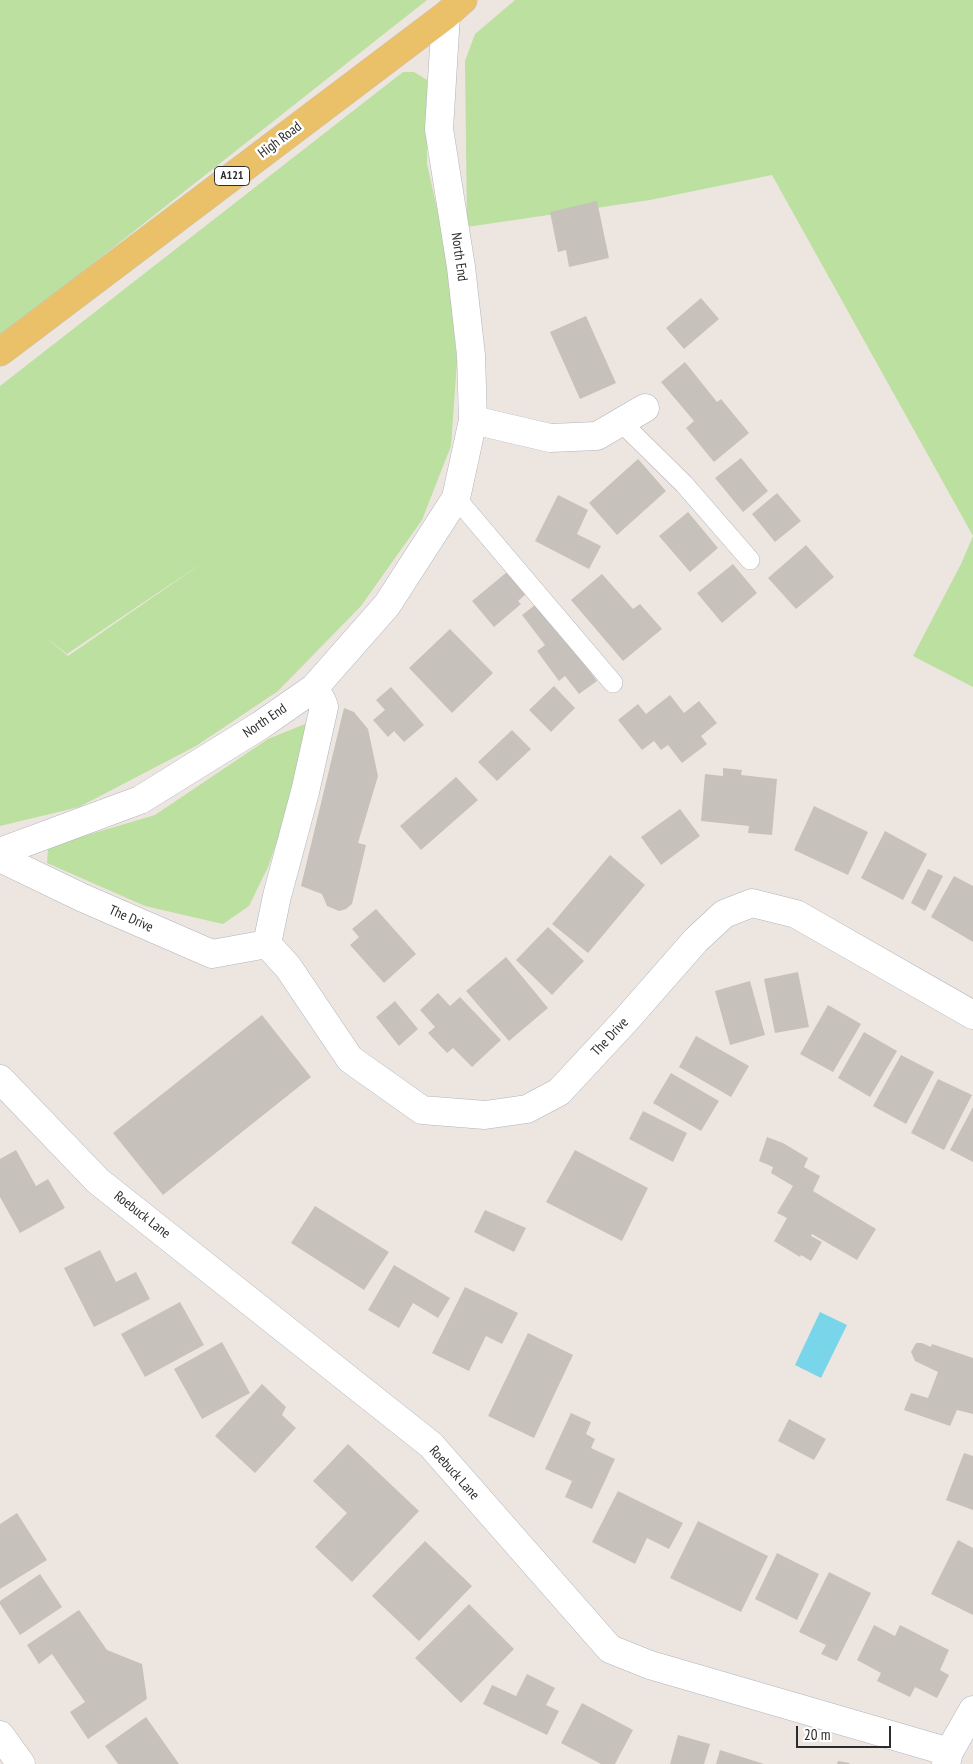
<!DOCTYPE html>
<html>
<head>
<meta charset="utf-8">
<style>
	body { margin:0 }
	#map { position:relative; width:973px; height:1764px; overflow:hidden; background:#ede6e0; font-family:"PT Sans Narrow",sans-serif }
	canvas { display:block }
	.scale { position:absolute; left:796px; top:1726px; width:95px; height:22px; box-sizing:border-box; border:2px solid #2c2c2c; border-top:0; padding-left:6px; font-size:15px; line-height:18px; white-space:nowrap; color:#2c2c2c; -webkit-text-stroke:4px #fff; paint-order:stroke }
</style>
</head>
<body>
<div id="map">
<canvas width="973" height="1764"></canvas>
<div class="scale">20 m</div>
</div>
<script>
const g = document.querySelector('canvas').getContext('2d');
g.lineJoin = 'round';
function paint(path, color) {
  g.fillStyle = color;
  g.fill(path, 'evenodd');
}
function poly(rows) {
  const path = new Path2D();
  for (const r of rows) {
    path.moveTo(r[0], r[1]);
    for (let i = 2; i < r.length; i += 2) path.lineTo(r[i], r[i + 1]);
  }
  return path;
}
function stroke(path, color, width, dash) {
  g.strokeStyle = color;
  g.lineWidth = width;
  g.lineCap = dash ? 'butt' : 'round';
  g.setLineDash(dash || []);
  g.stroke(path);
}
function write(font, color, halo, rows, align = 'center') {
  g.font = font + ' "PT Sans Narrow",sans-serif';
  g.lineWidth = 5;
  g.setLineDash([]);
  g.textBaseline = 'middle';
  g.strokeStyle = halo;
  g.fillStyle = color;
  for (const [text, x, y, turn = 0] of rows) {
    g.save();
    g.translate(x, y);
    g.rotate((+turn || 0) * Math.PI / 180);
    g.textAlign = isNaN(turn) ? turn : align;
    if (halo) g.strokeText(text, 0, 0);
    g.fillText(text, 0, 0);
    g.restore();
  }
}
paint(poly([
	[0,0,427,0,0,337],
	[515,0,973,0,973,687,913,656,961,564,973,536,772,175,650,200,467,227,465,61,475,34],
	[403,72,414,72,427,80,427,164,446,249,457,362,451,446,422,520,361,606,278,691,196,746,79,807,0,826,0,386],
	[208,559,68,656,43,635,67,654],
	[305,724,310,749,268,867,249,906,223,924,145,906,47,863,48,849,77,838,155,815,268,739]
]), '#bbe09f');
paint(poly([
	[820,1312,847,1325,821,1378,795,1365]
]), '#79d5e9');
paint(poly([
	[597,201,609,258,569,267,566,250,558,252,550,212],
	[701,298,719,319,684,349,666,328],
	[586,316,616,383,580,399,550,332],
	[685,362,717,402,721,399,749,433,714,462,686,428,694,421,661,382],
	[741,458,768,491,743,512,715,478],
	[638,459,666,491,617,535,589,503],
	[777,493,801,521,775,542,752,514],
	[558,495,588,510,577,534,601,546,589,569,535,541],
	[688,512,718,548,690,572,659,536],
	[806,545,834,577,796,609,768,578],
	[733,564,757,593,722,623,697,593],
	[507,572,526,594,518,601,521,604,494,627,472,601],
	[602,574,633,609,640,604,662,629,623,661,571,600],
	[539,602,597,681,579,694,565,676,559,681,537,651,545,645,522,615],
	[450,629,493,673,452,713,409,668],
	[554,686,575,708,551,732,529,710],
	[391,687,424,725,404,742,394,731,388,737,373,720,385,710,376,700],
	[670,695,684,713,699,701,717,723,701,736,707,744,682,763,668,745,661,750,654,741,642,750,618,720,638,704,646,714],
	[344,708,354,712,368,729,378,776,358,843,366,845,352,904,346,909,339,911,327,906,322,894,301,886],
	[512,730,531,749,497,781,478,762],
	[723,768,742,770,741,775,777,779,772,835,748,833,749,826,701,821,705,774,723,776],
	[456,777,478,800,421,850,400,826],
	[814,806,868,832,848,875,794,850],
	[680,809,700,836,661,865,641,837],
	[885,831,927,854,903,900,861,878],
	[610,855,645,885,588,953,552,924],
	[928,869,943,876,925,911,911,903],
	[954,876,973,886,973,942,931,917],
	[376,909,416,954,384,983,350,945,359,937,352,929],
	[548,927,584,961,552,995,516,960],
	[506,957,548,1008,509,1041,466,991],
	[798,972,809,1027,775,1033,764,979],
	[750,981,765,1035,730,1045,715,991],
	[438,993,450,1006,460,997,501,1040,472,1067,453,1048,447,1053,428,1033,435,1027,420,1010],
	[395,1001,418,1029,399,1046,376,1017],
	[828,1005,861,1024,833,1072,800,1054],
	[262,1015,311,1077,163,1195,113,1133],
	[864,1032,897,1051,870,1097,838,1078],
	[696,1036,749,1066,731,1097,679,1067],
	[901,1055,934,1072,906,1124,873,1106],
	[671,1073,719,1101,701,1131,653,1103],
	[938,1079,972,1095,944,1150,911,1133],
	[973,1107,973,1162,950,1150],
	[643,1111,687,1133,673,1162,629,1139],
	[767,1137,783,1143,808,1158,804,1167,820,1176,813,1191,876,1229,857,1260,812,1234,811,1236,822,1242,811,1261,801,1255,800,1257,774,1241,787,1218,777,1213,793,1186,771,1173,773,1167,759,1161],
	[16,1150,36,1186,48,1179,65,1208,20,1233,0,1197,0,1159],
	[575,1150,648,1188,622,1241,546,1202],
	[315,1206,389,1252,364,1290,291,1243],
	[485,1210,526,1228,514,1252,474,1232],
	[100,1250,116,1282,136,1272,150,1299,94,1327,64,1268],
	[394,1265,450,1298,438,1318,413,1303,399,1328,368,1310],
	[465,1287,518,1313,502,1344,486,1336,469,1371,432,1353],
	[180,1302,204,1345,145,1377,121,1334],
	[528,1333,573,1355,534,1438,488,1416],
	[222,1342,250,1393,202,1419,174,1369],
	[916,1343,922,1343,931,1347,932,1344,973,1358,973,1414,957,1410,950,1426,904,1410,911,1393,928,1398,938,1372,915,1361,911,1352],
	[262,1384,286,1407,282,1415,296,1428,255,1473,215,1436],
	[571,1413,591,1422,586,1434,595,1439,591,1448,615,1459,592,1509,565,1497,572,1481,545,1469],
	[789,1419,826,1439,814,1460,778,1441],
	[348,1444,419,1511,352,1582,315,1547,347,1513,313,1481],
	[964,1453,973,1456,973,1510,946,1500],
	[618,1491,683,1523,669,1549,647,1538,635,1564,592,1542],
	[17,1513,47,1560,0,1589,0,1524],
	[698,1521,768,1556,741,1612,670,1578],
	[958,1540,973,1548,973,1615,931,1594],
	[425,1541,472,1586,419,1641,372,1596],
	[777,1553,819,1574,797,1620,755,1599],
	[829,1572,871,1593,837,1661,821,1654,826,1645,799,1632],
	[40,1574,62,1607,20,1635,0,1604,0,1601],
	[469,1604,514,1649,461,1703,415,1658],
	[79,1610,107,1650,142,1664,147,1699,88,1739,70,1712,85,1702,52,1654,39,1664,27,1645],
	[874,1625,895,1636,900,1625,949,1650,940,1670,949,1675,937,1698,915,1687,910,1697,877,1681,881,1673,857,1660],
	[527,1674,555,1688,546,1705,559,1711,547,1735,483,1704,492,1685,516,1696],
	[582,1703,633,1730,615,1764,601,1764,561,1743],
	[146,1717,179,1764,118,1764,105,1746],
	[678,1735,710,1744,704,1764,670,1764],
	[720,1750,764,1764,716,1764],
	[838,1761,850,1763,849,1764,837,1764]
]), '#c6c1bb');
const service = poly([
	[621,422,684,484,750,560],
	[456,498,613,683]
]);
const minor = poly([
	[473,420,550,438,597,436,645,408],
	[0,852,140,800,261,725,314,688,387,605,456,498,473,420,471,355,461,267,439,129,446,15],
	[0,858,83,898,212,954,267,944],
	[267,944,288,967,350,1059,422,1110,485,1115,527,1109,559,1092,625,1021,696,940,724,914,752,903,796,914,973,1015],
	[267,944,277,896,305,792,324,707,322,701,314,688],
	[0,1079,98,1181,431,1445,610,1649,650,1665,949,1752],
	[0,1735,21,1764],
	[946,1764,949,1752,973,1710]
]);
const primary = poly([
	[0,352,446,15,463,0]
]);
stroke(service, '#b0b3bc', 20);
stroke(minor, '#b0b3bc', 29);
stroke(primary, '#c4c4c4', 29);
stroke(service, '#fff', 19);
stroke(minor, '#fff', 28);
stroke(primary, '#eac068', 28);
for (const [x, y, w] of [
	[232,176,35]
]) {
  const box = new Path2D();
  box.roundRect(x - w / 2, y - 9.5, w, 19, 4);
  g.fillStyle = '#fff';
  g.fill(box);
  stroke(box, '#2c2c2c', 1);
}
write('bold 12px', '#2c2c2c', null, [
	["A121",232,176]
]);
write('14px', '#2c2c2c', '#fff', [
	["High Road",280,140,-37],
	["North End",459,257,82],
	["North End",265,721,-34],
	["The Drive",131,919,24],
	["The Drive",610,1037,-47],
	["Roebuck Lane",142,1215,38],
	["Roebuck Lane",454,1473,48]
]);
</script>
</body>
</html>
